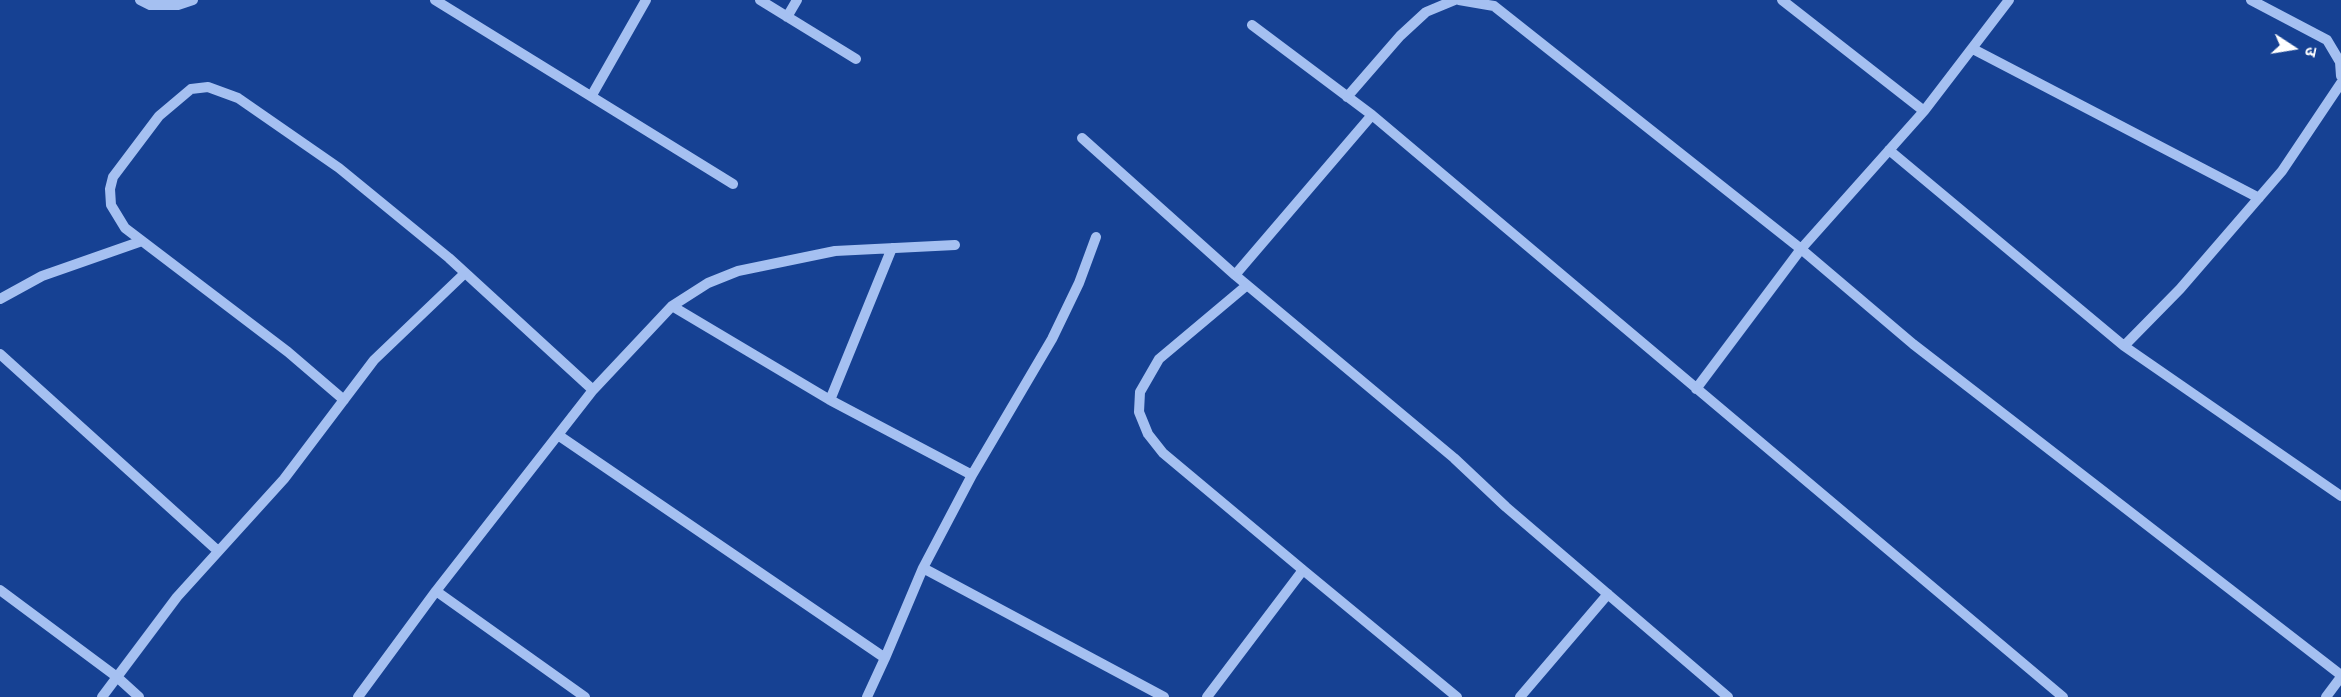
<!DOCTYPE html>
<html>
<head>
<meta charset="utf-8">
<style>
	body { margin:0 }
	#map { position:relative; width:2341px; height:697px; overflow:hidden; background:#164193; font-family:Arial,"Noto Sans Devanagari",sans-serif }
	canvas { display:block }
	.north { position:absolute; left:2263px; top:18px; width:60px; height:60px; -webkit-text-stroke:4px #164193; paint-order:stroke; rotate:102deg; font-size:16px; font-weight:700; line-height:24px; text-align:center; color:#fff }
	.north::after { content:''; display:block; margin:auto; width:21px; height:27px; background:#fff; clip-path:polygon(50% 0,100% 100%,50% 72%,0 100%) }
</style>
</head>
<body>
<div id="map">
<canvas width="2341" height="697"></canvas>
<div class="north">उ</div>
</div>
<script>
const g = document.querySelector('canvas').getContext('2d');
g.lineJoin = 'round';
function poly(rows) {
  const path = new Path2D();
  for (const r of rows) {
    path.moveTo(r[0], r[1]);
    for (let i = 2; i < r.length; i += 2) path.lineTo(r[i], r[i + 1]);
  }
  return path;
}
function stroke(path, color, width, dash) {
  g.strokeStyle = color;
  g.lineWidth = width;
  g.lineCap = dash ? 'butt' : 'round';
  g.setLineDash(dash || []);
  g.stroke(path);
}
stroke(poly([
	[140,0,150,5,178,5,193,0],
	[435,0,733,184],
	[760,0,856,59],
	[1459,0,1494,6,1801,249,1696,389],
	[1782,0,1924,111,1801,249,1913,344,2341,675],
	[2251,0,2327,40,2340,62,2341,76],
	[787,17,797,0],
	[1252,25,1372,115,2063,697],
	[1973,49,2259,198],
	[592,95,646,0],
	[1347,97,1400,36,1426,12,1455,0],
	[1924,111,2009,0],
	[1372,115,1235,275,1454,458,1506,507,1728,697],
	[1082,138,1235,275],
	[1889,150,2124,346,2341,496],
	[0,299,42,276,142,241],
	[672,306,830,400,972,475],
	[2124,346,2180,289,2282,171,2341,83],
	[0,354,218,551],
	[344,400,288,352,125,228,111,205,110,189,113,177,159,116,191,89,208,87,238,98,339,168,449,258,593,390],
	[830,400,892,248],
	[558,435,885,658,923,568,1164,697],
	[923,568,972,475,1052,339,1079,283,1096,237],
	[1303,570,1457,697],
	[0,590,117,677,139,697],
	[436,591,585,697],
	[102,697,177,597,284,479,374,360,465,273],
	[358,697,436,591,593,390,672,306,708,283,738,271,835,251,955,245],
	[867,697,885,658],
	[1207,697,1303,570,1163,453,1148,434,1139,412,1140,392,1159,359,1246,286],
	[1520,697,1608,594],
	[2326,697,2341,677]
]), '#a5c0f1', 10);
</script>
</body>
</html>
